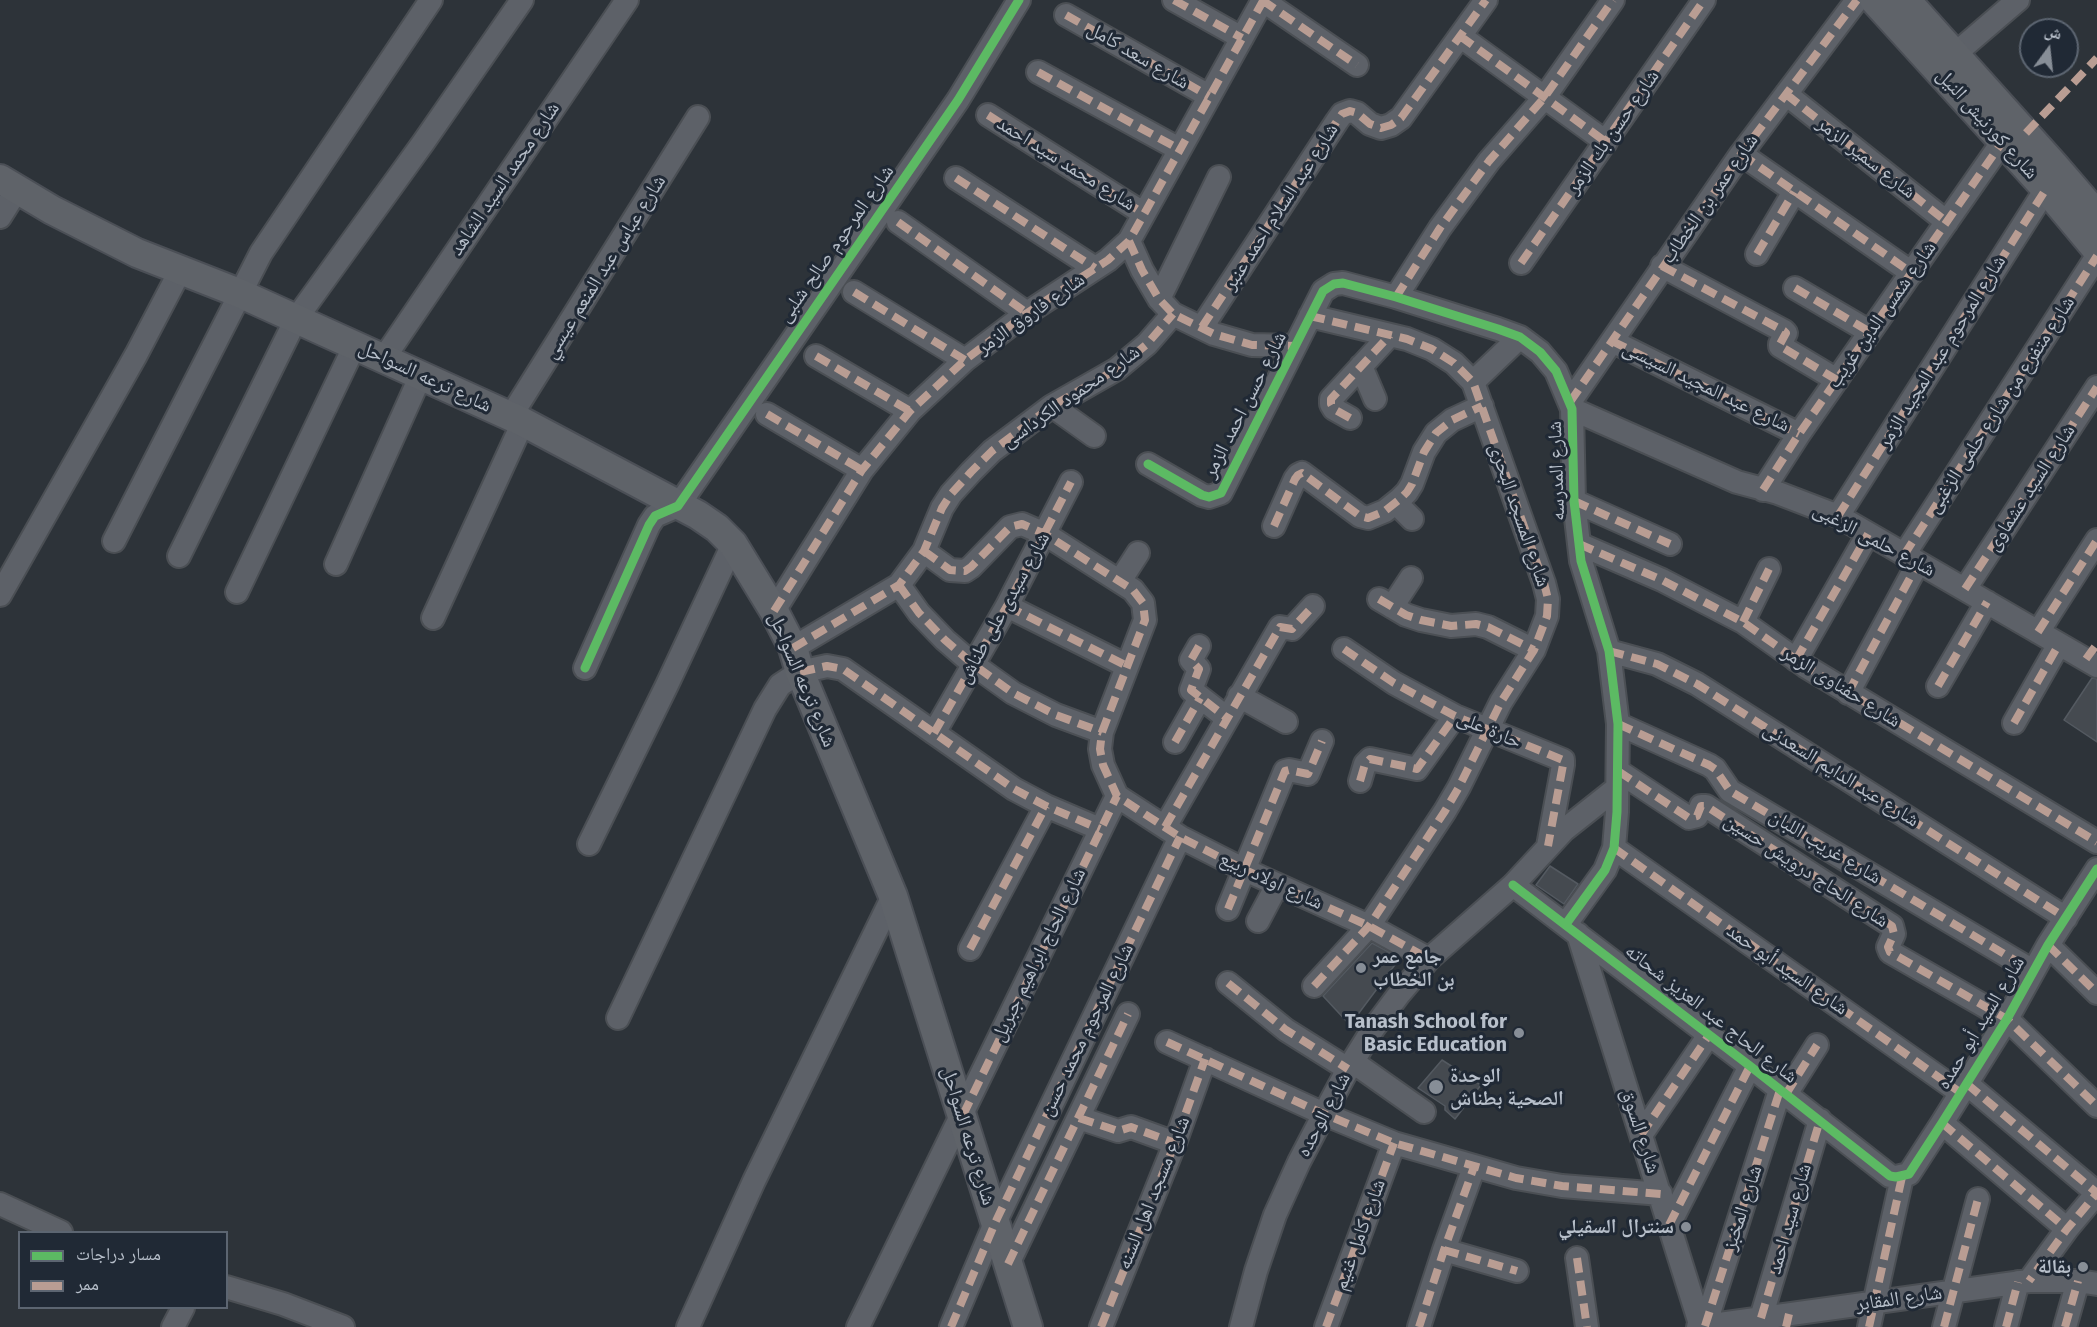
<!DOCTYPE html>
<html>
<head>
<meta charset="utf-8">
<style>
	body { margin:0 }
	#map { position:relative; width:2097px; height:1327px; overflow:hidden; background:#2d3339; font-family:"Fira Sans","Noto Naskh Arabic",sans-serif }
	canvas { display:block }
	.legend { position:absolute; left:18px; top:1231px; width:210px; height:78px; box-sizing:border-box; background:#202935; border:2px solid #5c6571; margin:0; padding:8px 10px; list-style:none; font-size:18px; color:#b7bfca }
	.legend li { display:flex; align-items:center; gap:12px; height:30px }
	.legend b { width:30px; border:2px solid #5c6571 }
	.north { position:absolute; left:2019px; top:18px; width:60px; height:60px; box-sizing:border-box; background:#202935; border:2px solid #5c6571; border-radius:50%; rotate:15deg; font-size:16px; font-weight:700; line-height:24px; text-align:center; color:#b7bfca }
	.north::after { content:''; display:block; margin:auto; width:21px; height:27px; background:#878e97; clip-path:polygon(50% 0,100% 100%,50% 72%,0 100%) }
</style>
</head>
<body>
<div id="map">
<canvas width="2097" height="1327"></canvas>
<ul class="legend">
<li><b style="height:8px;background:#5cba63"></b>مسار دراجات</li>
<li><b style="height:8px;background:#b99d93"></b>ممر</li>
</ul>
<div class="north">ش</div>
</div>
<script>
const g = document.querySelector('canvas').getContext('2d');
g.lineJoin = 'round';
function paint(path, color) {
  g.fillStyle = color;
  g.fill(path, 'evenodd');
}
function poly(rows) {
  const path = new Path2D();
  for (const r of rows) {
    path.moveTo(r[0], r[1]);
    for (let i = 2; i < r.length; i += 2) path.lineTo(r[i], r[i + 1]);
  }
  return path;
}
function stroke(path, color, width, dash) {
  g.strokeStyle = color;
  g.lineWidth = width;
  g.lineCap = dash ? 'butt' : 'round';
  g.setLineDash(dash || []);
  g.stroke(path);
}
function write(font, color, halo, rows, align = 'center') {
  g.font = font + ' "Fira Sans","Noto Naskh Arabic",sans-serif';
  g.lineWidth = 6;
  g.setLineDash([]);
  g.textBaseline = 'middle';
  g.strokeStyle = halo;
  g.fillStyle = color;
  for (const [text, x, y, turn = 0] of rows) {
    g.save();
    g.translate(x, y);
    g.rotate((+turn || 0) * Math.PI / 180);
    g.textAlign = isNaN(turn) ? turn : align;
    if (halo) g.strokeText(text, 0, 0);
    g.fillText(text, 0, 0);
    g.restore();
  }
}
const building = poly([
	[2092,678,2097,679,2097,742,2064,720,2092,678],
	[1550,866,1578,884,1564,904,1536,885,1550,866],
	[1372,943,1400,958,1350,1025,1323,996,1372,943],
	[1442,1060,1481,1085,1455,1119,1445,1110,1445,1106,1418,1088,1442,1060]
]);
paint(building, '#454a50');
stroke(building, '#545a61', 1.5);
const minor = poly([
	[1174,0,1242,38],
	[1262,0,1357,65],
	[1066,15,1209,96],
	[1460,36,1606,142],
	[1955,54,2018,0],
	[1038,72,1179,149],
	[1786,94,1947,222],
	[988,115,1143,213],
	[1741,154,1912,273],
	[956,178,1095,268],
	[0,217,17,190],
	[898,222,1027,313],
	[1129,241,1142,270,1159,299,1173,314,1214,334,1252,345,1295,346],
	[1757,254,1794,192],
	[1521,263,1704,0],
	[1662,266,1784,331,1786,333,1780,344,1780,346,1837,380],
	[1795,288,1870,332],
	[854,292,965,360],
	[1396,297,1440,228,1489,161,1544,98,1613,0],
	[1159,299,1219,177],
	[1310,316,1407,339,1432,349,1454,363,1473,382,1544,583,1548,599,1547,616,1534,650,1501,702,1459,787,1445,811,1369,926,1314,986],
	[1202,327,1337,121,1342,114,1350,111,1357,113,1370,124,1381,128,1391,125,1401,118,1486,0],
	[1612,341,1799,434],
	[816,356,910,411],
	[384,358,627,0],
	[1361,366,1375,399],
	[1473,382,1520,337],
	[1570,402,1741,154,1857,0],
	[1052,406,1094,436],
	[1572,409,1737,482,1778,493,1838,516,2097,666],
	[767,414,862,470],
	[511,416,698,117],
	[1350,418,1334,409,1331,404,1331,399,1390,335],
	[1148,464,1202,495,1209,497,1221,493,1323,291,1334,284,1343,283,1396,297,1498,329,1520,337,1540,352,1556,371,1572,409,1574,501,1581,561,1609,651,1618,724,1617,812,1614,848,1605,870,1566,924],
	[1763,490,1799,434,2003,141],
	[1574,501,1670,544],
	[1396,503,1412,519],
	[1838,516,2046,189],
	[1274,526,1295,479,1298,475,1302,473,1360,516,1368,518,1385,511,1400,499,1407,492,1412,484,1424,452,1436,433,1452,420,1482,406],
	[114,541,261,253,431,0],
	[1579,544,1662,580,1743,622,1805,666,2097,842],
	[924,551,950,570,965,571,971,567,1010,527,1022,524,1045,534,1133,590,1143,603,1145,620,1102,732,1100,749,1103,765,1117,796,1180,837,1243,869,1369,926,1429,959],
	[1904,555,2097,256],
	[179,556,296,319,423,143,522,0],
	[336,564,421,375],
	[1120,581,1138,553],
	[899,585,919,613,945,640,974,665,1013,693,1056,715,1102,732],
	[1965,589,2097,387],
	[237,592,355,345],
	[0,595,136,355,180,271],
	[1379,599,1406,615,1421,620,1451,626,1476,624,1488,627,1534,650],
	[1007,606,1127,666],
	[1392,607,1411,578],
	[774,611,862,470,910,411,965,360,1027,313,1108,260,1129,241,1263,0],
	[433,618,523,422],
	[1743,622,1769,569],
	[2038,632,2097,540],
	[1199,646,1191,660,1199,669,1191,690,1227,718],
	[793,648,899,585,924,551,942,508,951,494,971,472,992,451,1052,406,1117,369,1147,344,1173,314],
	[1344,649,1394,683,1455,716,1563,760,1563,765,1548,846],
	[1609,651,1657,664,1697,684,2066,918],
	[1796,660,1868,534],
	[585,668,649,525,655,516,678,506,958,100,1019,0],
	[1938,686,1987,602],
	[1848,693,1918,563],
	[1239,696,1286,722],
	[2014,723,2059,644],
	[1618,724,1709,765,1715,769,1730,791,2033,971],
	[934,733,1007,606,1071,482],
	[1175,742,1200,698],
	[1618,771,1689,818,1697,816,1701,806,1706,806,1892,926,1894,934,1888,947,1890,952,2007,1019,2097,1106],
	[1360,781,1365,764,1370,759,1417,769,1455,716],
	[1165,827,1280,627,1292,629,1313,606],
	[589,844,667,685,733,544],
	[1614,848,1961,1093],
	[1513,885,1750,1066,1890,1176,1896,1177,1909,1174,1942,1123,2007,1019,2048,945,2097,869],
	[1228,909,1285,771,1289,770,1308,774,1322,741],
	[1258,921,1277,885],
	[1578,934,1701,1327],
	[2048,945,2097,993],
	[970,949,1046,806],
	[1228,983,1286,1030,1348,1069],
	[618,1018,765,709,780,685,800,672,827,666,843,669,1014,789,1046,806,1100,829],
	[1167,1042,1324,1114,1394,1143,1516,1178,1562,1186,1661,1194],
	[1353,1062,1424,1112],
	[1967,1084,2097,1193,2067,1229,2029,1281],
	[1786,1094,1817,1045],
	[1079,1118,1118,1131,1131,1127,1175,1143],
	[1942,1123,2067,1229],
	[1641,1135,1709,1035],
	[0,1204,61,1232],
	[1669,1225,1750,1066],
	[1444,1250,1517,1271],
	[1577,1258,1587,1327],
	[1008,1264,1128,1014],
	[226,1287,283,1304,343,1327],
	[1761,1318,1820,1120],
	[1705,1326,1780,1090],
	[173,1327,183,1308],
	[688,1327,754,1181,893,896],
	[858,1327,1117,796],
	[951,1327,995,1223,1180,837],
	[1101,1327,1175,1143,1205,1059],
	[1241,1327,1256,1271,1275,1215,1299,1162,1324,1114,1348,1069,1373,1029,1400,993,1429,959,1513,885,1564,830,1617,788],
	[1326,1327,1394,1143],
	[1419,1327,1444,1250,1474,1167],
	[1698,1327,2029,1281,2078,1281,2097,1284],
	[1869,1327,1902,1177],
	[1944,1327,1978,1199],
	[2006,1327,2018,1282],
	[2065,1327,2078,1281]
]);
const major = poly([
	[1874,0,2046,189,2097,250],
	[1906,0,2054,165,2097,215],
	[0,179,52,210,137,253,239,293,523,422,698,515,717,528,733,544,774,611,793,648,800,672,893,896,1028,1327]
]);
stroke(minor, '#4b4f54', 26);
stroke(major, '#4b4f56', 32);
stroke(minor, '#5d6168', 22);
stroke(major, '#5f6369', 28);
stroke(poly([
	[1174,0,1242,38],
	[1262,0,1357,65],
	[1066,15,1209,96],
	[1460,36,1606,142],
	[1038,72,1179,149],
	[1786,94,1947,222],
	[988,115,1143,213],
	[2026,133,2097,58],
	[1741,154,1912,273],
	[956,178,1095,268],
	[898,222,1027,313],
	[1129,241,1142,270,1159,299,1173,314,1214,334,1252,345,1295,346],
	[1757,254,1794,192],
	[1521,263,1704,0],
	[1662,266,1784,331,1786,333,1780,344,1780,346,1837,380],
	[1795,288,1870,332],
	[854,292,965,360],
	[1396,297,1440,228,1489,161,1544,98,1613,0],
	[1310,316,1407,339,1432,349,1454,363,1473,382,1544,583,1548,599,1547,616,1534,650,1501,702,1459,787,1445,811,1369,926,1314,986],
	[1202,327,1337,121,1342,114,1350,111,1357,113,1370,124,1381,128,1391,125,1401,118,1486,0],
	[1612,341,1799,434],
	[816,356,910,411],
	[1570,402,1741,154,1857,0],
	[767,414,862,470],
	[1350,418,1334,409,1331,404,1331,399,1390,335],
	[1763,490,1799,434,2003,141],
	[1574,501,1670,544],
	[1838,516,2046,189],
	[1274,526,1295,479,1298,475,1302,473,1360,516,1368,518,1385,511,1400,499,1407,492,1412,484,1424,452,1436,433,1452,420,1482,406],
	[1579,544,1662,580,1743,622,1805,666,2097,842],
	[924,551,950,570,965,571,971,567,1010,527,1022,524,1045,534,1133,590,1143,603,1145,620,1102,732,1100,749,1103,765,1117,796,1180,837,1243,869,1369,926,1429,959],
	[1904,555,2097,256],
	[899,585,919,613,945,640,974,665,1013,693,1056,715,1102,732],
	[1965,589,2097,387],
	[1379,599,1406,615,1421,620,1451,626,1476,624,1488,627,1534,650],
	[1007,606,1127,666],
	[774,611,862,470,910,411,965,360,1027,313,1108,260,1129,241,1263,1],
	[1743,622,1769,569],
	[2038,632,2097,540],
	[1199,646,1191,660,1199,669,1191,690,1227,718],
	[793,648,899,585,924,551,942,508,951,494,971,472,992,451,1052,406,1117,369,1147,344,1173,314],
	[1344,649,1394,683,1455,716,1563,760,1563,765,1548,846],
	[1609,651,1657,664,1697,684,2066,918],
	[2086,659,2097,644],
	[1796,660,1868,534],
	[800,672,827,666,843,669,1014,789,1046,806,1100,829],
	[1938,686,1987,602],
	[1848,693,1918,563],
	[2014,723,2059,644],
	[1618,724,1709,765,1715,769,1730,791,2033,971],
	[934,733,1007,606,1071,482],
	[1175,742,1200,698],
	[1618,771,1689,818,1697,816,1701,806,1706,806,1892,926,1894,934,1888,947,1890,952,2007,1019,2097,1106],
	[1360,781,1365,764,1370,759,1417,769,1455,716],
	[1165,827,1280,627,1292,629,1313,606],
	[1614,848,1961,1093],
	[1228,909,1285,771,1289,770,1308,774,1322,741],
	[2048,945,2097,993],
	[970,949,1046,806],
	[1228,983,1286,1030,1348,1069],
	[1167,1042,1324,1114,1394,1143,1516,1178,1562,1186,1661,1194],
	[1967,1084,2097,1193,2067,1229,2029,1281],
	[1786,1094,1817,1045],
	[963,1115,1117,796],
	[1079,1118,1118,1131,1131,1127,1175,1143],
	[1942,1123,2067,1229],
	[1641,1135,1709,1035],
	[1669,1225,1750,1066],
	[1444,1250,1517,1271],
	[1577,1258,1587,1327],
	[1008,1264,1128,1014],
	[1761,1318,1820,1120],
	[1705,1326,1780,1090],
	[951,1327,995,1223,1180,837],
	[1101,1327,1175,1143,1205,1059],
	[1326,1327,1394,1143],
	[1419,1327,1444,1250,1474,1167],
	[1786,1327,1789,1314],
	[1869,1327,1902,1177],
	[1944,1327,1978,1199],
	[2006,1327,2018,1282],
	[2065,1327,2078,1281]
]), '#b99d93', 8, [15, 8]);
stroke(poly([
	[1148,464,1202,495,1209,497,1221,493,1323,291,1334,284,1343,283,1396,297,1498,329,1520,337,1540,352,1556,371,1572,409,1574,501,1581,561,1609,651,1618,724,1617,812,1614,848,1605,870,1566,924],
	[585,668,649,525,655,516,678,506,958,100,1019,0],
	[1513,885,1750,1066,1890,1176,1896,1177,1909,1174,1942,1123,2007,1019,2048,945,2097,869]
]), '#5cba63', 9);
for (const [x, y, r, color] of [
	[1361,968,6,"#878e97"],
	[1519,1033,6,"#878e97"],
	[1436,1087,8,"#878e97"],
	[1686,1227,6,"#878e97"],
	[2083,1267,6,"#878e97"]
]) {
  const dot = new Path2D();
  dot.arc(x, y, r, 0, 2 * Math.PI);
  g.fillStyle = color;
  g.fill(dot);
  stroke(dot, '#202935', 2);
}
write('20px', '#b7bfca', '#202935', [
	["شارع سعد كامل",1138,56,30],
	["شارع كورنيش النيل",1987,124,48],
	["شارع حسن بك الزمر",1613,132,-55],
	["شارع سمير الزمر",1866,158,38],
	["شارع محمد سيد احمد",1066,164,32],
	["شارع محمد السيد الشاهد",505,179,-56],
	["شارع عمر بن الخطاب",1710,199,-55],
	["شارع عبد السلام احمد عنبر",1281,207,-57],
	["شارع المرحوم صالح شلبى",836,244,-55],
	["شارع عباس عبد المنعم عيسي",605,267,-58],
	["شارع فاروق الزمر",1031,314,-35],
	["شارع شمس الدين غريب",1882,315,-55],
	["شارع المرحوم عبد المجيد الزمر",1942,352,-58],
	["شارع ترعه السواحل",425,377,25],
	["شارع عبد المجيد السيسى",1706,387,26],
	["شارع محمود الكرداسى",1071,397,-35],
	["شارع حسن احمد الزمر",1245,405,-63],
	["شارع متفرع من شارع حلمى الزغبى",2001,405,-57],
	["شارع المدرسه",1557,471,-92],
	["شارع السيد عشماوى",2031,488,-57],
	["شارع المسجد البحرى",1519,515,71],
	["شارع حلمى الزغبى",1874,540,28],
	["شارع سيدى على طناش",1004,608,-61],
	["شارع ترعه السواحل",802,680,67],
	["شارع حفناوى الزمر",1841,687,32],
	["حارة على",1489,730,23],
	["شارع عبد الدايم السعدنى",1841,775,32],
	["شارع غريب اللبان",1825,847,31],
	["شارع الحاج درويش حسين",1806,871,33],
	["شارع اولاد ربيع",1271,881,25],
	["شارع الحاج ابراهيم جبريل",1039,955,-64],
	["شارع السيد أبو حمد",1787,970,35],
	["شارع الحاج عبد العزيز شحاته",1711,1014,38],
	["شارع السيد أبو حمده",1981,1023,-59],
	["شارع المرحوم محمد حسن",1087,1030,-64],
	["شارع الوحده",1324,1115,-62],
	["شارع السوق",1640,1131,72],
	["شارع ترعه السواحل",968,1136,73],
	["شارع مسجد اهل السنه",1154,1193,-68],
	["شارع المخبز",1743,1208,-72],
	["شارع سيد احمد",1790,1219,-74],
	["شارع كامل غنيم",1360,1235,-70],
	["شارع المقابر",1899,1299,-8]
]);
write('bold 20px', '#b7bfca', '#202935', [
	["جامع عمر",1373,957,"left"],
	["بن الخطاب",1373,980,"left"],
	["Tanash School for",1507,1022],
	["Basic Education",1507,1045],
	["الوحدة",1450,1076,"left"],
	["الصحية بطناش",1450,1099,"left"],
	["سنترال السقيلي",1674,1227],
	["بقالة",2071,1267]
], 'right');
</script>
</body>
</html>
